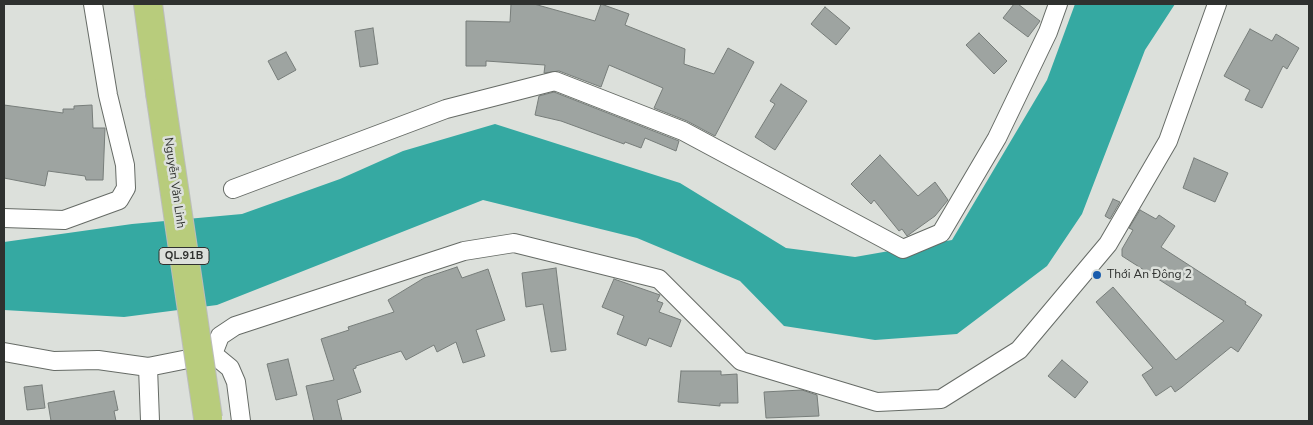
<!DOCTYPE html>
<html>
<head>
<meta charset="utf-8">
<style>
	body { margin:0 }
	#map { position:relative; width:1313px; height:425px; overflow:hidden; background:#dce0db; font-family:"Nunito Sans",sans-serif }
	canvas { display:block }
	.frame { position:absolute; inset:0; border:5px solid #2f312f; pointer-events:none }
</style>
</head>
<body>
<div id="map">
<canvas width="1313" height="425"></canvas>
<div class="frame"></div>
</div>
<script>
const g = document.querySelector('canvas').getContext('2d');
g.lineJoin = 'round';
function paint(path, color) {
  g.fillStyle = color;
  g.fill(path, 'evenodd');
}
function poly(rows) {
  const path = new Path2D();
  for (const r of rows) {
    path.moveTo(r[0], r[1]);
    for (let i = 2; i < r.length; i += 2) path.lineTo(r[i], r[i + 1]);
  }
  return path;
}
function stroke(path, color, width, dash) {
  g.strokeStyle = color;
  g.lineWidth = width;
  g.lineCap = dash ? 'butt' : 'round';
  g.setLineDash(dash || []);
  g.stroke(path);
}
function write(font, color, halo, rows, align = 'center') {
  g.font = font + ' "Nunito Sans",sans-serif';
  g.lineWidth = 5;
  g.setLineDash([]);
  g.textBaseline = 'middle';
  g.strokeStyle = halo;
  g.fillStyle = color;
  for (const [text, x, y, turn = 0] of rows) {
    g.save();
    g.translate(x, y);
    g.rotate((+turn || 0) * Math.PI / 180);
    g.textAlign = isNaN(turn) ? turn : align;
    if (halo) g.strokeText(text, 0, 0);
    g.fillText(text, 0, 0);
    g.restore();
  }
}
paint(poly([
	[1075,4,1175,4,1145,50,1082,214,1047,266,957,334,875,340,784,326,740,281,637,238,483,200,217,305,124,317,4,310,4,242,132,224,242,214,340,179,403,151,495,124,680,183,786,248,855,257,952,240,1047,80]
]), '#35a9a2');
const building = poly([
	[511,4,534,4,595,21,601,4,629,14,625,25,685,49,684,64,714,74,728,48,754,62,715,136,687,121,654,108,663,88,609,65,601,87,559,71,544,73,545,65,486,61,486,66,466,66,466,21,510,22,511,4],
	[1014,4,1018,4,1040,21,1028,37,1003,18,1014,4],
	[825,7,850,28,836,45,811,24,825,7],
	[373,28,378,64,360,67,355,31,373,28],
	[1250,29,1272,41,1276,34,1299,48,1287,69,1283,66,1262,108,1245,100,1250,90,1224,76,1250,29],
	[979,33,1007,61,994,74,966,45,979,33],
	[286,52,296,70,278,80,268,61,286,52],
	[781,84,807,101,775,150,755,137,775,104,770,101,781,84],
	[554,92,679,141,676,151,645,138,641,148,625,142,624,144,561,121,535,115,539,96,554,92],
	[4,105,63,113,63,109,74,109,74,106,92,105,93,128,105,128,103,180,86,180,85,176,48,171,45,186,4,178,4,105],
	[880,155,918,196,935,182,948,200,935,216,907,236,902,229,899,231,874,200,871,204,851,184,880,155],
	[1194,158,1228,173,1215,202,1183,188,1194,158],
	[1113,199,1120,202,1110,219,1105,216,1113,199],
	[1140,210,1156,219,1159,215,1175,226,1161,247,1246,302,1245,304,1262,315,1238,352,1231,347,1182,387,1175,392,1171,386,1156,396,1142,375,1153,368,1096,302,1113,287,1176,360,1224,321,1122,256,1122,249,1133,230,1129,228,1140,210],
	[457,267,462,278,488,269,505,320,476,330,485,356,463,363,456,342,437,352,434,345,406,360,401,351,356,366,356,368,353,369,361,392,337,400,342,421,314,421,306,386,334,380,321,339,349,330,348,327,394,312,388,300,424,278,457,267],
	[556,268,566,350,551,352,543,304,526,307,522,273,556,268],
	[614,279,660,295,657,301,663,303,659,312,681,320,671,347,649,338,646,346,617,334,624,316,602,307,614,279],
	[288,359,297,395,276,400,267,364,288,359],
	[1062,360,1088,382,1075,398,1048,376,1062,360],
	[681,371,721,371,721,375,737,374,738,403,720,403,720,406,678,402,681,371],
	[42,385,45,408,27,410,24,387,42,385],
	[802,390,817,395,819,416,766,418,764,392,802,390],
	[114,391,118,410,114,411,116,421,51,421,48,403,114,391]
]);
paint(building, '#9ea4a1');
stroke(building, '#777d7a', 1);
const minor = poly([
	[233,189,446,109,555,81,683,131,903,249,941,233,997,138,1048,32,1058,4],
	[4,218,64,220,119,200,126,188,125,165,108,95,93,4],
	[4,352,54,361,98,360,148,367,213,354,230,368,236,382,241,421],
	[213,354,220,336,235,326,464,251,514,243,659,279,741,361,877,402,941,399,1019,350,1108,244,1168,141,1217,4],
	[148,367,150,421]
]);
const trunk = poly([
	[148,4,160,93]
]);
stroke(minor, '#666b66', 20);
stroke(trunk, '#bcbdbc', 30);
stroke(minor, '#fff', 18);
stroke(trunk, '#b8cc7c', 28);
const trunkBridge = poly([
	[160,93,208,418]
]);
stroke(trunkBridge, '#bcbdbc', 30, []);
stroke(trunkBridge, '#b8cc7c', 28);
for (const [x, y, r, color] of [
	[1097,275,5,"#1a5dad"]
]) {
  const dot = new Path2D();
  dot.arc(x, y, r, 0, 2 * Math.PI);
  g.fillStyle = color;
  g.fill(dot);
  stroke(dot, '#dce0db', 2);
}
for (const [x, y, w] of [
	[184,256,50]
]) {
  const box = new Path2D();
  box.roundRect(x - w / 2, y - 8.5, w, 17, 4);
  g.fillStyle = '#dce0db';
  g.fill(box);
  stroke(box, '#2f312f', 1);
}
write('bold 11px', '#2f312f', null, [
	["QL.91B",184,256]
]);
write('12px', '#2f312f', '#dce0db', [
	["Nguyễn Văn Linh",174,183,82]
]);
write('12px', '#2f312f', '#dce0db', [
	["Thới An Đông 2",1107,275]
], 'left');
</script>
</body>
</html>
